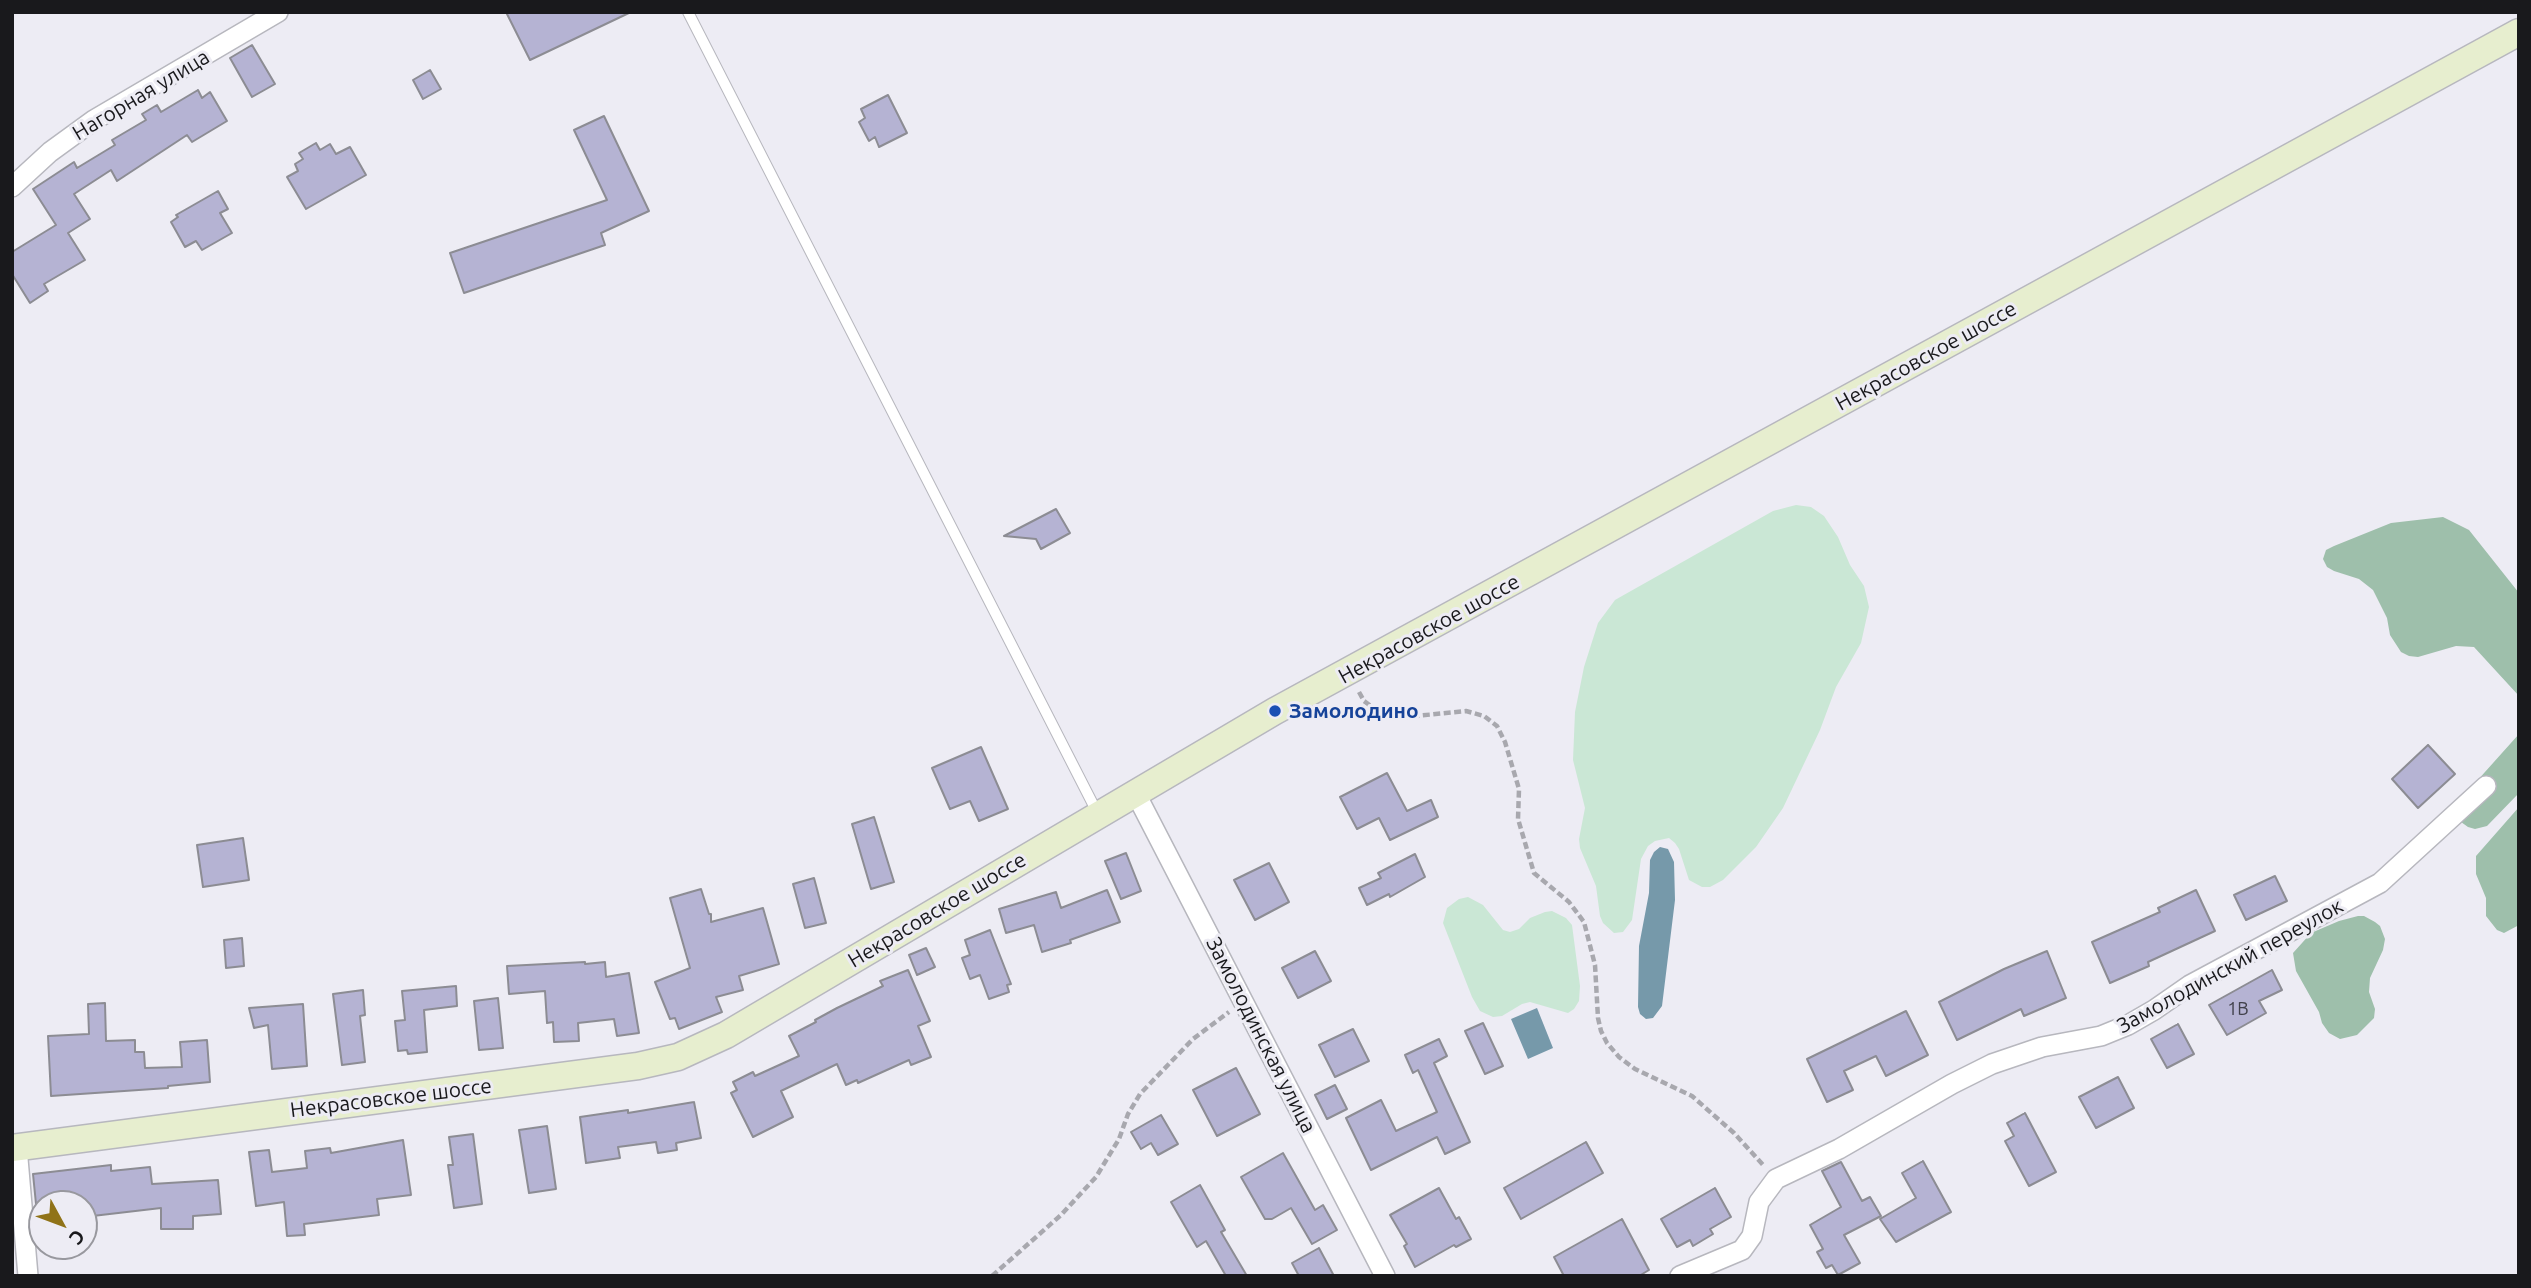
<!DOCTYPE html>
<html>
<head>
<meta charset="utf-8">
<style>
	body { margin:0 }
	#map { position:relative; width:2531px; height:1288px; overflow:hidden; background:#edecf4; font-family:Ubuntu,sans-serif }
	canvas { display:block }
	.frame { position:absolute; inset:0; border:14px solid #19191c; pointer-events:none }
	.north { position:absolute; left:28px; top:1190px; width:70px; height:70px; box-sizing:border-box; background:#edecf4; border:2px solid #98989e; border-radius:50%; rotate:131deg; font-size:19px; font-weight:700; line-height:28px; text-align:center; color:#19191c }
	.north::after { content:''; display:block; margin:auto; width:24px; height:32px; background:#907318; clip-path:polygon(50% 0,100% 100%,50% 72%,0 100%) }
</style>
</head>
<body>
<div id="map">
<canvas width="2531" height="1288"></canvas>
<div class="frame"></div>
<div class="north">С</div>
</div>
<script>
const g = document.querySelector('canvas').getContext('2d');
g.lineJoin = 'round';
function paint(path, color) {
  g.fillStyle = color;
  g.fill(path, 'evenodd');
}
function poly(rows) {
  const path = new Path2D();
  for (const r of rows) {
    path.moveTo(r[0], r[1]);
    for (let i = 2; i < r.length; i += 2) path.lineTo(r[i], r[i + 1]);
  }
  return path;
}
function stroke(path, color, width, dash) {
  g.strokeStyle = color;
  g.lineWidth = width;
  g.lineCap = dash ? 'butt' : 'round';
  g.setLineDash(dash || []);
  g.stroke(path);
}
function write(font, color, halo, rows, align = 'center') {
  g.font = font + ' Ubuntu,sans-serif';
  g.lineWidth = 6;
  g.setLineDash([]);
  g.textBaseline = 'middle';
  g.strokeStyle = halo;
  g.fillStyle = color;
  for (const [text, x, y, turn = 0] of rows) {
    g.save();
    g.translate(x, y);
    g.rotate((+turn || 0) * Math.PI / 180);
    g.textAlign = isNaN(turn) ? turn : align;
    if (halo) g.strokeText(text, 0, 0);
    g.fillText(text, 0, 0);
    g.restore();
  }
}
paint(poly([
	[1796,505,1811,507,1824,516,1838,537,1850,565,1864,586,1869,607,1861,643,1836,687,1820,730,1783,808,1756,847,1723,880,1710,887,1702,887,1689,880,1679,849,1675,843,1669,838,1655,841,1648,846,1641,859,1632,920,1623,932,1614,933,1603,923,1600,916,1596,886,1580,848,1579,839,1585,808,1573,760,1575,712,1584,667,1598,623,1615,600,1622,596,1773,511],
	[1468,897,1483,905,1503,930,1510,932,1519,929,1530,918,1545,912,1552,911,1566,918,1572,925,1580,986,1579,1001,1574,1009,1568,1013,1530,1002,1522,1004,1502,1016,1493,1017,1480,1011,1472,997,1443,923,1447,908,1459,899]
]), '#cae7d5');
paint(poly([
	[2443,517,2469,530,2519,593,2519,696,2474,647,2456,646,2418,657,2409,656,2401,652,2390,635,2387,618,2373,590,2359,579,2334,571,2327,567,2323,559,2326,550,2334,546,2391,523],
	[2519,734,2519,793,2487,826,2475,829,2468,827,2461,822,2458,815,2459,801],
	[2519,807,2519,925,2504,933,2497,930,2486,916,2486,898,2476,874,2476,856],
	[2358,916,2364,916,2375,922,2380,926,2385,939,2383,950,2370,978,2369,992,2375,1009,2374,1018,2357,1035,2340,1039,2329,1033,2322,1023,2319,1012,2296,971,2293,953,2311,933,2339,921]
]), '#9ebfab');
paint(poly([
	[1660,847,1668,849,1674,862,1675,900,1662,1006,1653,1018,1646,1019,1640,1014,1638,1007,1639,946,1649,893,1650,860,1654,852],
	[1537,1008,1553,1048,1528,1059,1511,1019]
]), '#7699aa');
const building = poly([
	[506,12,631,12,530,60,506,12],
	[252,45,275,84,252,97,230,58,252,45],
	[430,70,441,89,423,99,413,80,430,70],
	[198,90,202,98,210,92,227,121,192,142,187,135,117,181,111,170,74,194,90,219,68,233,85,260,44,284,48,291,30,303,12,274,12,252,56,225,33,189,74,162,77,168,115,145,112,140,146,120,142,114,157,105,161,112,198,90],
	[888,95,907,133,879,147,875,137,869,141,859,122,865,118,861,109,888,95],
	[604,116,649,211,601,233,605,245,464,293,450,253,607,200,574,130,604,116],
	[316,143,320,150,330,144,336,154,350,147,366,175,306,209,287,177,298,171,295,164,303,159,299,153,316,143],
	[218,191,228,209,220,213,232,233,202,250,196,241,185,247,171,222,178,217,176,215,218,191],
	[1056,509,1070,533,1041,549,1036,539,1004,536,1056,509],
	[2428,745,2455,774,2418,808,2392,779,2428,745],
	[981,747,1008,809,979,821,970,801,950,809,932,768,981,747],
	[1387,773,1407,811,1431,800,1438,817,1390,840,1379,818,1357,829,1340,797,1387,773],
	[874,817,894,882,871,889,852,824,874,817],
	[243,838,249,880,203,887,197,845,243,838],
	[1126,853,1141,891,1121,899,1105,861,1126,853],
	[1415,854,1425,877,1390,897,1389,894,1367,905,1359,888,1381,878,1378,873,1415,854],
	[1269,863,1289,902,1255,920,1234,880,1269,863],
	[2275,876,2287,901,2246,920,2234,895,2275,876],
	[814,878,826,923,805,928,793,884,814,878],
	[701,889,709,914,711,914,711,922,763,908,779,964,739,976,743,990,716,997,722,1012,679,1029,675,1018,670,1019,655,982,690,968,670,898,701,889],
	[1107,890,1120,922,1070,940,1071,943,1042,952,1034,925,1006,933,999,909,1056,892,1061,908,1107,890],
	[2196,890,2215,931,2148,962,2149,966,2110,983,2092,942,2160,912,2158,908,2196,890],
	[990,930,1011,984,1007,985,1009,992,989,999,980,975,970,979,962,958,970,955,965,940,990,930],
	[242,938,244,966,226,968,224,940,242,938],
	[926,948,935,967,917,975,909,955,926,948],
	[1315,951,1331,981,1298,998,1282,968,1315,951],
	[2047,951,2066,998,2024,1016,2021,1009,1957,1040,1939,1002,2004,969,2047,951],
	[585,962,585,964,605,962,606,977,629,973,639,1033,617,1036,614,1019,578,1023,579,1041,554,1042,553,1022,547,1023,545,991,509,994,507,966,585,962],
	[908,970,930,1021,918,1026,931,1057,911,1065,909,1060,858,1083,857,1080,846,1085,837,1064,781,1091,793,1117,753,1137,731,1093,737,1090,733,1082,753,1072,755,1076,799,1056,789,1036,816,1022,815,1020,837,1008,883,986,880,981,908,970],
	[2272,970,2282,990,2259,1001,2266,1013,2227,1035,2209,1005,2272,970],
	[456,986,457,1006,424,1010,427,1052,408,1054,407,1050,398,1051,395,1021,405,1020,402,991,456,986],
	[363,990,365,1015,360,1016,365,1062,342,1065,333,994,363,990],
	[498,998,503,1048,479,1050,474,1001,498,998],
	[105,1003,106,1041,135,1040,135,1052,144,1052,145,1068,182,1067,180,1042,207,1040,210,1082,168,1086,168,1088,51,1096,48,1036,89,1034,88,1004,105,1003],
	[303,1004,307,1066,272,1069,268,1025,254,1028,249,1008,303,1004],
	[1906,1011,1928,1055,1886,1076,1876,1056,1844,1071,1853,1090,1827,1102,1807,1059,1906,1011],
	[1483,1023,1503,1066,1485,1074,1465,1031,1483,1023],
	[2178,1024,2194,1054,2167,1068,2151,1039,2178,1024],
	[1353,1029,1369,1061,1335,1077,1319,1045,1353,1029],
	[1439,1039,1447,1056,1434,1063,1470,1142,1445,1154,1437,1137,1371,1170,1346,1118,1381,1100,1396,1131,1437,1112,1418,1070,1413,1073,1405,1055,1439,1039],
	[1236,1068,1260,1114,1217,1136,1193,1090,1236,1068],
	[2118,1077,2134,1108,2096,1128,2079,1097,2118,1077],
	[1335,1085,1347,1109,1327,1119,1315,1095,1335,1085],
	[694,1102,701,1138,676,1143,677,1150,658,1153,656,1142,618,1147,620,1158,586,1163,580,1117,628,1110,628,1113,694,1102],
	[2025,1113,2056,1172,2029,1186,2005,1141,2014,1136,2007,1123,2025,1113],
	[1161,1115,1178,1144,1158,1155,1151,1143,1141,1149,1131,1132,1161,1115],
	[547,1126,556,1189,529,1193,519,1130,547,1126],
	[473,1134,482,1204,454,1208,448,1165,453,1165,449,1137,473,1134],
	[403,1140,411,1195,377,1199,379,1215,304,1224,305,1235,287,1236,284,1202,256,1206,249,1152,269,1150,272,1172,307,1168,305,1151,330,1148,331,1153,403,1140],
	[1586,1142,1603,1173,1521,1219,1504,1188,1586,1142],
	[1283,1153,1315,1210,1323,1205,1337,1230,1312,1244,1291,1208,1272,1219,1265,1219,1241,1177,1283,1153],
	[1923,1161,1951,1212,1896,1242,1880,1219,1916,1198,1902,1173,1923,1161],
	[1841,1162,1862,1201,1870,1197,1881,1216,1844,1235,1860,1263,1838,1275,1832,1265,1826,1268,1817,1252,1823,1249,1810,1225,1841,1207,1822,1171,1841,1162],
	[111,1165,111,1171,150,1167,152,1184,218,1180,221,1214,193,1216,193,1229,161,1229,161,1208,84,1217,84,1204,36,1204,33,1174,111,1165],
	[1200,1185,1225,1230,1221,1232,1247,1276,1226,1276,1206,1241,1197,1247,1171,1202,1200,1185],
	[1439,1188,1456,1219,1459,1217,1471,1239,1456,1247,1454,1245,1415,1267,1404,1246,1407,1244,1390,1215,1439,1188],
	[1715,1188,1731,1217,1710,1229,1713,1234,1693,1246,1690,1240,1677,1247,1661,1219,1715,1188],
	[1622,1219,1649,1270,1639,1276,1564,1276,1554,1257,1622,1219],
	[1319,1248,1334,1276,1299,1276,1292,1263,1319,1248]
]);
paint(building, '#b5b3d3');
stroke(building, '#8c8c93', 2);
const lane = poly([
	[688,12,1098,814]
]);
const street = poly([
	[12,187,50,152,94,120,278,12],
	[1136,794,1385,1276],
	[17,1147,28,1276],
	[1680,1276,1742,1250,1752,1236,1759,1202,1776,1179,1839,1149,1952,1084,1992,1064,2042,1047,2101,1036,2128,1025,2154,1010,2190,985,2380,883,2486,786]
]);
const secondary = poly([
	[12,1148,638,1066,678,1057,726,1035,1275,711,2519,32]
]);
stroke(lane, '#b7b7be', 12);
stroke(street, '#b7b7be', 22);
stroke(secondary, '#b7b7be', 29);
stroke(poly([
	[1359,692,1364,701,1380,713,1406,717,1466,711,1484,716,1497,726,1505,742,1519,789,1518,819,1534,873,1569,902,1584,922,1595,965,1598,1018,1601,1031,1607,1043,1619,1057,1635,1069,1692,1096,1734,1133,1764,1166],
	[992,1276,1061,1215,1096,1177,1119,1139,1128,1114,1140,1094,1193,1039,1229,1012]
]), '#a8a8ae', 4.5, [7, 3.5]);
stroke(lane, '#fff', 10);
stroke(street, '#fff', 19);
stroke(secondary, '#e7eecf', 26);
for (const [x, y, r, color] of [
	[1275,711,7,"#1a4fb4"]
]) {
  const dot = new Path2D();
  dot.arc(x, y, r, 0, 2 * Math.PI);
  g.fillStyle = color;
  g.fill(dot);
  stroke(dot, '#edecf4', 2.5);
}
write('18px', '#40404a', null, [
	["1В",2238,1009]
]);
write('21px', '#19191c', '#edecf4', [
	["Нагорная улица",141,95,-31],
	["Некрасовское шоссе",1926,356,-29],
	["Некрасовское шоссе",1429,629,-29],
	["Некрасовское шоссе",937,910,-31],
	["Замолодинский переулок",2230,966,-29],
	["Замолодинская улица",1261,1035,63],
	["Некрасовское шоссе",391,1098,-7]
]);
write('bold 21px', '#164399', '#edecf4', [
	["Замолодино",1289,711]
], 'left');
</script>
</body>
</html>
